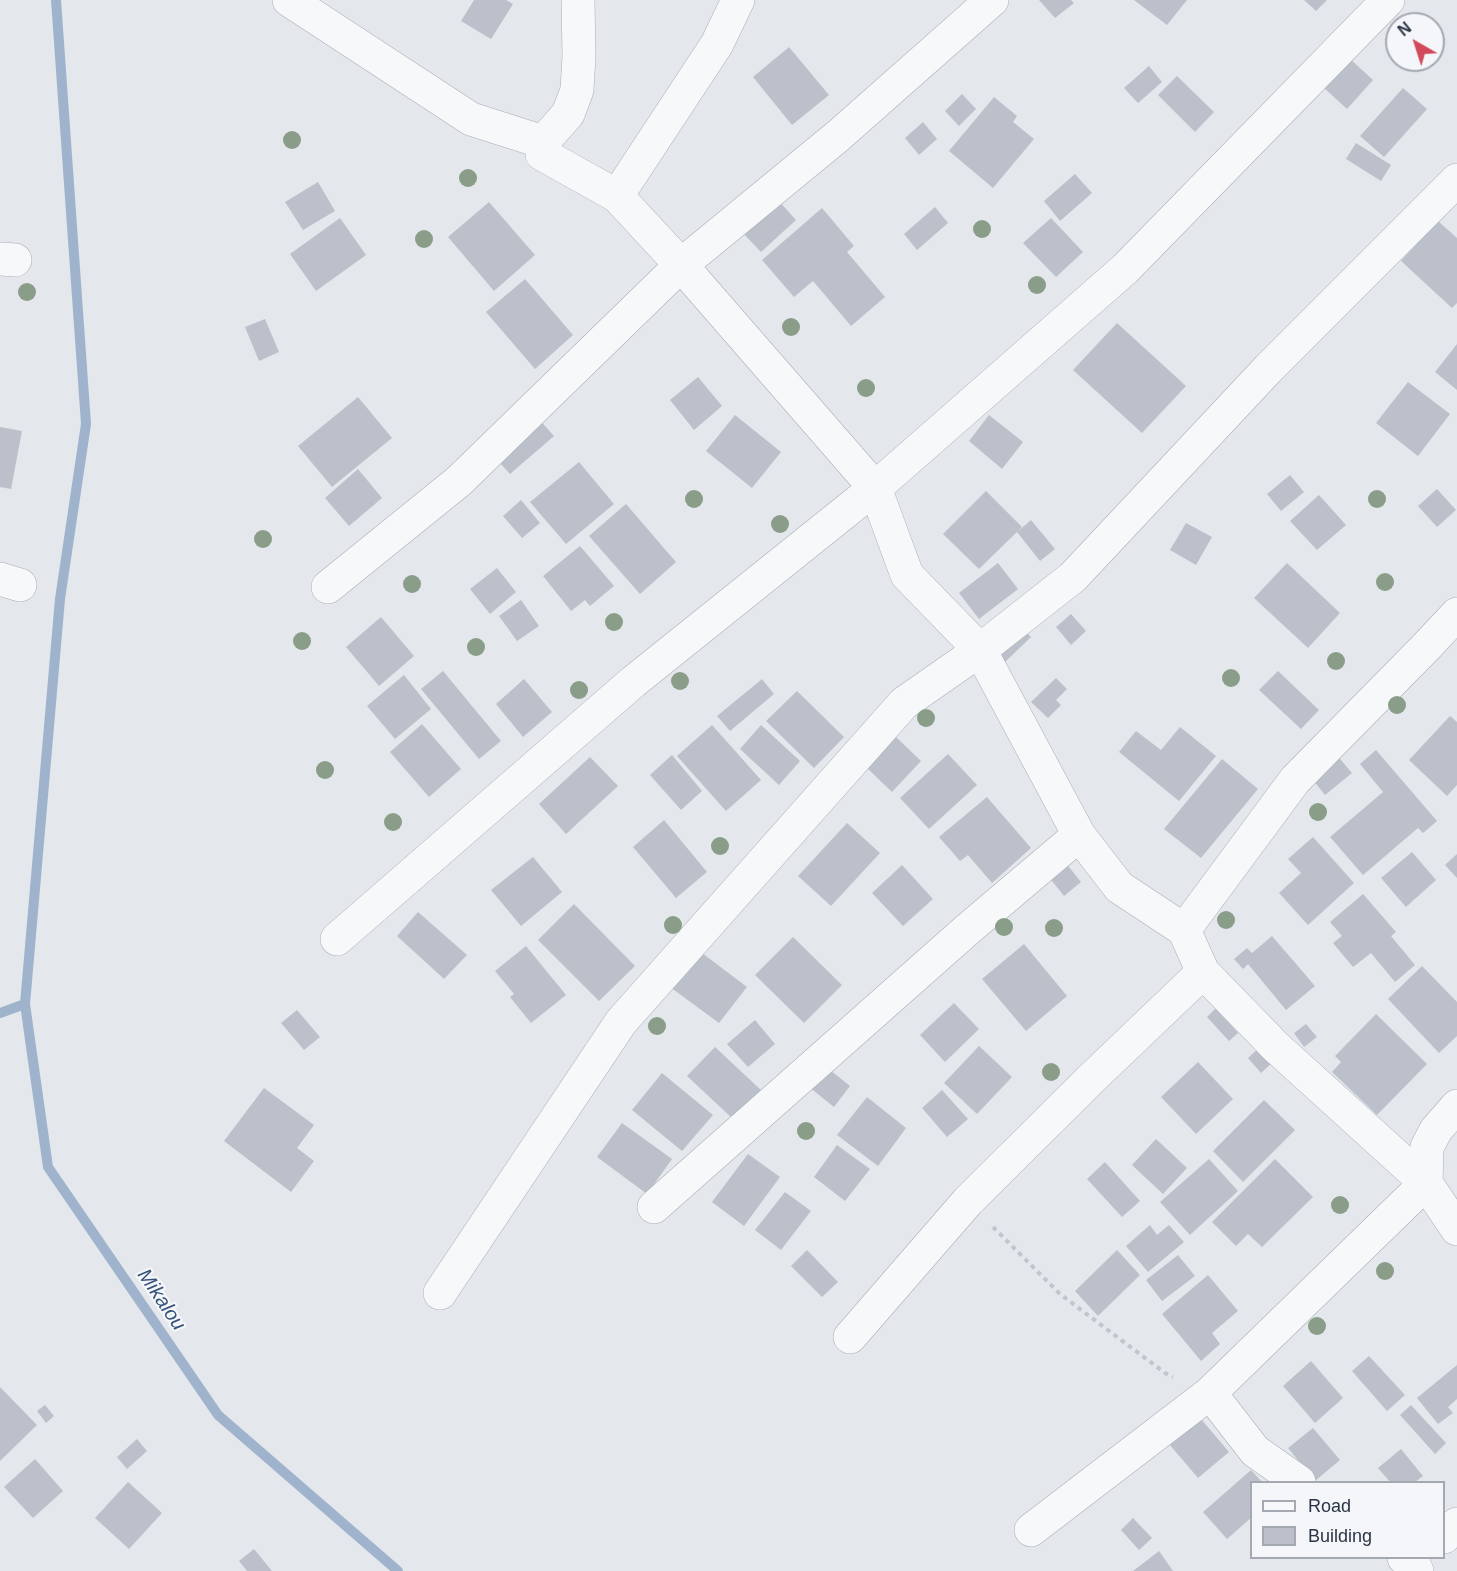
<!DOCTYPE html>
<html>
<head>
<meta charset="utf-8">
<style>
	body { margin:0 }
	#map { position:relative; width:1457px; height:1571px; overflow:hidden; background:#e4e7ec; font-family:Arial,sans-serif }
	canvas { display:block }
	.legend { position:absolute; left:1250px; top:1481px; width:195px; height:78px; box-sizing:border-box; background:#f4f6f9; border:2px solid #a4a8b1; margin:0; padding:8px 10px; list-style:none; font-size:18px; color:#2b3445 }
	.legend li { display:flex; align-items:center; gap:12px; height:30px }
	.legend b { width:30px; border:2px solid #a4a8b1 }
	.north { position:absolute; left:1385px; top:12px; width:60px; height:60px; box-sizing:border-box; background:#f4f6f9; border:2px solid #a4a8b1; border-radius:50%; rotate:321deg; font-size:16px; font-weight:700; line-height:24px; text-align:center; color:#2b3445 }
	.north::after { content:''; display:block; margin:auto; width:21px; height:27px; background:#d1495b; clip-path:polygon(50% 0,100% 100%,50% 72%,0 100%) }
</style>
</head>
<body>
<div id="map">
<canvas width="1457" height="1571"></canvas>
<ul class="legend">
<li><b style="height:8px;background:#f7f8fa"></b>Road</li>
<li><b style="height:16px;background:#bbc0ca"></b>Building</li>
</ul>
<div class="north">N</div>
</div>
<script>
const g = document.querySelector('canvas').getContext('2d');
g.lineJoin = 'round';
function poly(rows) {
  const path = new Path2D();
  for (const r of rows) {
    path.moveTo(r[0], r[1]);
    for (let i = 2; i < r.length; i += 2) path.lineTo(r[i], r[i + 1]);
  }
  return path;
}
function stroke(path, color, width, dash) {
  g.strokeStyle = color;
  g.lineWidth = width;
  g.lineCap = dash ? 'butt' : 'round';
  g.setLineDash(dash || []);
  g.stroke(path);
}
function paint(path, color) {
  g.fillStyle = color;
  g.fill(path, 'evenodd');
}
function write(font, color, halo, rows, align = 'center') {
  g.font = font + ' Arial,sans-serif';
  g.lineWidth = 4.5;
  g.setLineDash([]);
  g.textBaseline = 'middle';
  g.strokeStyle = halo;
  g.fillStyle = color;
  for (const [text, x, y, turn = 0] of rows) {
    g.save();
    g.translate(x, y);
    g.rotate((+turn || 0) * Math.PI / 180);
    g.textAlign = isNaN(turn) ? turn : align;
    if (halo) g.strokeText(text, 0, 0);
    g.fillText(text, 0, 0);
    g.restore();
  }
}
stroke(poly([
	[25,1004,60,599,86,424,56,0],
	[0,1013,25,1004,48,1167,218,1415,398,1571]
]), '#9fb4cc', 10);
paint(poly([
	[474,0,506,0,513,4,491,39,461,21],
	[1039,0,1071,0,1074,3,1055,18],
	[1134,0,1187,0,1167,25],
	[1304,0,1327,0,1316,11],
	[789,47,829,95,792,125,753,77],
	[1349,58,1373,80,1347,109,1323,87],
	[1149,66,1162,82,1138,103,1124,88],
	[1177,76,1214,112,1195,132,1158,95],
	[1403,88,1427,109,1384,157,1360,136],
	[962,94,976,109,959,126,945,111],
	[994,97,1017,116,1013,122,1034,139,993,188,949,151],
	[923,122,937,139,919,155,905,138],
	[1356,143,1391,165,1381,181,1346,159],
	[1075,174,1092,193,1060,221,1044,201],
	[318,182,335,211,303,230,285,202],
	[776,198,796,220,761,252,741,231],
	[489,202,535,255,494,291,448,237],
	[935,207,948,223,917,250,904,234],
	[822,208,854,246,847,252,885,297,851,326,813,281,794,297,762,260],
	[340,218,366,255,316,291,290,254],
	[1051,218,1083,252,1056,277,1023,243],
	[1438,221,1457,238,1457,303,1452,308,1401,261],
	[525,279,573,335,535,369,486,312],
	[265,319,279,352,259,361,245,327],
	[1117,323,1186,386,1142,433,1073,370],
	[1457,344,1457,390,1435,372],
	[698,377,722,406,694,430,670,400],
	[1408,382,1450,414,1418,456,1376,423],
	[358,397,392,438,332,487,298,446],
	[735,415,781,452,752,488,706,451],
	[989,415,1023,442,1002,469,969,441],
	[536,416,554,436,510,474,492,454],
	[0,427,22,431,11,489,0,487],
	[579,462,614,504,566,544,530,502],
	[358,469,382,498,349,526,325,498],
	[1290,475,1304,492,1281,511,1267,494],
	[1437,489,1456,510,1437,527,1418,506],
	[986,491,1022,527,979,569,943,534],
	[1319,495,1346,525,1317,550,1290,521],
	[521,500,540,523,522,538,503,516],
	[626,504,676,562,640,594,589,536],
	[1031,520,1055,549,1040,561,1017,532],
	[1186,523,1212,537,1196,565,1170,550],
	[580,546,614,586,590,606,585,600,571,611,543,576],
	[998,563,1018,589,979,619,959,593],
	[1287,563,1340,613,1308,648,1254,598],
	[497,568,516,592,490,614,470,589],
	[521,600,539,626,517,641,499,616],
	[1071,614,1086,631,1071,645,1056,627],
	[381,617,414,656,379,686,346,647],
	[1019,625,1031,637,1004,663,992,651],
	[443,671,501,741,479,759,421,689],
	[1278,671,1319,710,1301,729,1259,690],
	[404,675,431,709,395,739,367,706],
	[1056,678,1067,689,1056,700,1061,705,1048,718,1031,702],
	[524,679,552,712,523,737,496,704],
	[762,679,774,694,730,731,717,716],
	[797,691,844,737,814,768,766,721],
	[1450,716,1457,722,1457,785,1447,796,1409,760],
	[422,724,461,769,429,797,390,752],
	[712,725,761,780,726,811,677,756],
	[761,725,800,761,779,785,740,749],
	[1180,727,1216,756,1179,801,1119,752,1136,731,1161,750],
	[895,736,921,761,892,792,866,767],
	[1376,750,1437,821,1423,833,1418,828,1363,875,1330,837,1383,792,1360,764],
	[948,754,977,785,929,829,900,798],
	[1336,754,1352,773,1325,795,1309,775],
	[672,755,702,791,681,810,650,775],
	[590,757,618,786,566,834,539,804],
	[1222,759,1258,789,1201,858,1164,829],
	[987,797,1031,848,992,883,968,855,960,861,939,837],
	[664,820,707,872,676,898,633,847],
	[847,823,880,853,831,906,798,876],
	[1313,837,1354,883,1308,925,1279,893,1301,873,1288,859],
	[1412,852,1436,880,1406,907,1381,878],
	[1457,854,1457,878,1445,865],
	[533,857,562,892,521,926,491,890],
	[1061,857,1081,882,1064,896,1044,871],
	[902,865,933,899,903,926,872,893],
	[1363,894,1396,932,1391,936,1415,965,1395,982,1371,953,1353,967,1333,943,1342,936,1330,922],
	[574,904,635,966,599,1001,538,940],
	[418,912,467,955,444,979,397,936],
	[1272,936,1315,986,1286,1010,1248,964,1243,969,1234,959,1247,948,1252,953],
	[793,937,842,985,804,1023,755,975],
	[1024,944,1067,996,1026,1031,982,979],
	[526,946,566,995,531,1023,510,997,514,994,495,971],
	[698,950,747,987,719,1023,670,987],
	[1422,966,1457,1002,1457,1036,1439,1053,1388,999],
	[954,1003,979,1029,945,1062,920,1035],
	[1216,1008,1238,1033,1229,1041,1207,1017],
	[297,1010,320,1037,304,1050,281,1023],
	[1376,1014,1427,1064,1377,1115,1332,1072,1341,1062,1335,1056],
	[755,1020,775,1044,748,1067,727,1044],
	[1306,1024,1317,1037,1304,1047,1294,1033],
	[979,1046,1012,1077,977,1114,944,1083],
	[1261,1046,1274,1061,1261,1073,1248,1058],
	[715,1047,761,1090,733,1119,687,1076],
	[1198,1062,1233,1099,1196,1134,1161,1097],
	[825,1066,850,1086,834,1107,809,1087],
	[662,1073,713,1115,682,1151,632,1110],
	[264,1088,314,1125,297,1148,314,1161,291,1192,224,1141],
	[942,1090,968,1119,947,1137,922,1108],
	[867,1097,906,1128,878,1166,837,1135],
	[1264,1100,1295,1130,1243,1182,1213,1151],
	[622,1123,672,1159,647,1194,597,1157],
	[1156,1139,1187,1168,1163,1194,1132,1165],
	[837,1145,870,1169,845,1201,814,1177],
	[748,1154,780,1177,744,1226,712,1202],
	[1209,1159,1238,1191,1190,1235,1160,1202],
	[1275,1159,1313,1197,1262,1247,1248,1234,1236,1246,1212,1222],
	[1105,1162,1140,1201,1122,1217,1087,1179],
	[785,1192,811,1211,781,1250,755,1230],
	[1150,1225,1157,1235,1169,1225,1184,1242,1148,1272,1126,1246],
	[807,1250,838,1282,822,1297,791,1266],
	[1117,1250,1140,1275,1098,1316,1075,1291],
	[1178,1255,1195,1276,1162,1301,1146,1280],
	[1208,1275,1238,1311,1212,1333,1220,1344,1201,1361,1162,1314],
	[1369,1356,1405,1395,1387,1411,1352,1371],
	[1311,1361,1343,1398,1315,1423,1283,1386],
	[1457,1365,1457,1399,1448,1407,1453,1413,1438,1424,1417,1398],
	[0,1387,37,1425,0,1461],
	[45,1405,54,1416,46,1423,37,1411],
	[1411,1405,1446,1443,1435,1454,1400,1415],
	[1201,1419,1229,1452,1198,1478,1170,1445],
	[1313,1428,1340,1460,1315,1481,1288,1448],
	[137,1439,147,1451,127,1469,117,1457],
	[1401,1449,1423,1476,1415,1482,1390,1482,1378,1468],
	[35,1459,63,1491,33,1518,4,1487],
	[1251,1470,1262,1482,1252,1482,1252,1517,1227,1539,1203,1512],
	[128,1482,162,1513,129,1549,95,1518],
	[1133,1518,1152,1538,1139,1550,1121,1530],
	[254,1549,272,1571,247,1571,239,1561],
	[1159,1551,1173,1571,1133,1571]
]), '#bbc0ca');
const minor = poly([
	[289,0,471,119,543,142,542,154,617,196,681,265,875,488,907,575,980,650,1079,835,1119,887,1184,930,1203,972,1276,1047,1426,1183,1457,1229],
	[543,142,568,114,577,90,579,56,578,0],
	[617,196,717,44,738,0],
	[0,259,15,260],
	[0,579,20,585],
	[328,587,459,481,681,265,838,136,992,0],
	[1184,930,1295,780,1426,647,1457,614],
	[337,939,633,682,875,488,1125,269,1388,0],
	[654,1207,968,929,1079,835],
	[440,1293,621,1022,904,703,980,650,1073,577,1268,369,1457,180],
	[850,1337,968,1201,1092,1078,1203,972],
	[1210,1393,1255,1451,1299,1482],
	[1031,1530,1210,1393,1426,1183,1427,1147,1436,1130,1457,1106],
	[1444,1537,1457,1524],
	[1404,1558,1414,1565,1417,1571]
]);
stroke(minor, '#a9aeb7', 34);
stroke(poly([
	[993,1227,1060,1294,1165,1373,1173,1377]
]), '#c2c5cb', 4, [4.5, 4.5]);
stroke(minor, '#f7f8fa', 33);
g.fillStyle = '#899d89';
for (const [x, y] of [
	[292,140],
	[468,178],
	[982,229],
	[424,239],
	[1037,285],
	[27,292],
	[791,327],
	[866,388],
	[694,499],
	[1377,499],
	[780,524],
	[263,539],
	[1385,582],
	[412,584],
	[614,622],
	[302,641],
	[476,647],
	[1336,661],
	[1231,678],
	[680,681],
	[579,690],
	[1397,705],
	[926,718],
	[325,770],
	[1318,812],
	[393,822],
	[720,846],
	[1226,920],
	[673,925],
	[1004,927],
	[1054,928],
	[657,1026],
	[1051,1072],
	[806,1131],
	[1340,1205],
	[1385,1271],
	[1317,1326]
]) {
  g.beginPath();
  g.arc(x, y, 9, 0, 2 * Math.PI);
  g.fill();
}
write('italic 20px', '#34527a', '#f4f6f9', [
	["Mikalou",161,1300,56]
]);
</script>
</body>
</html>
